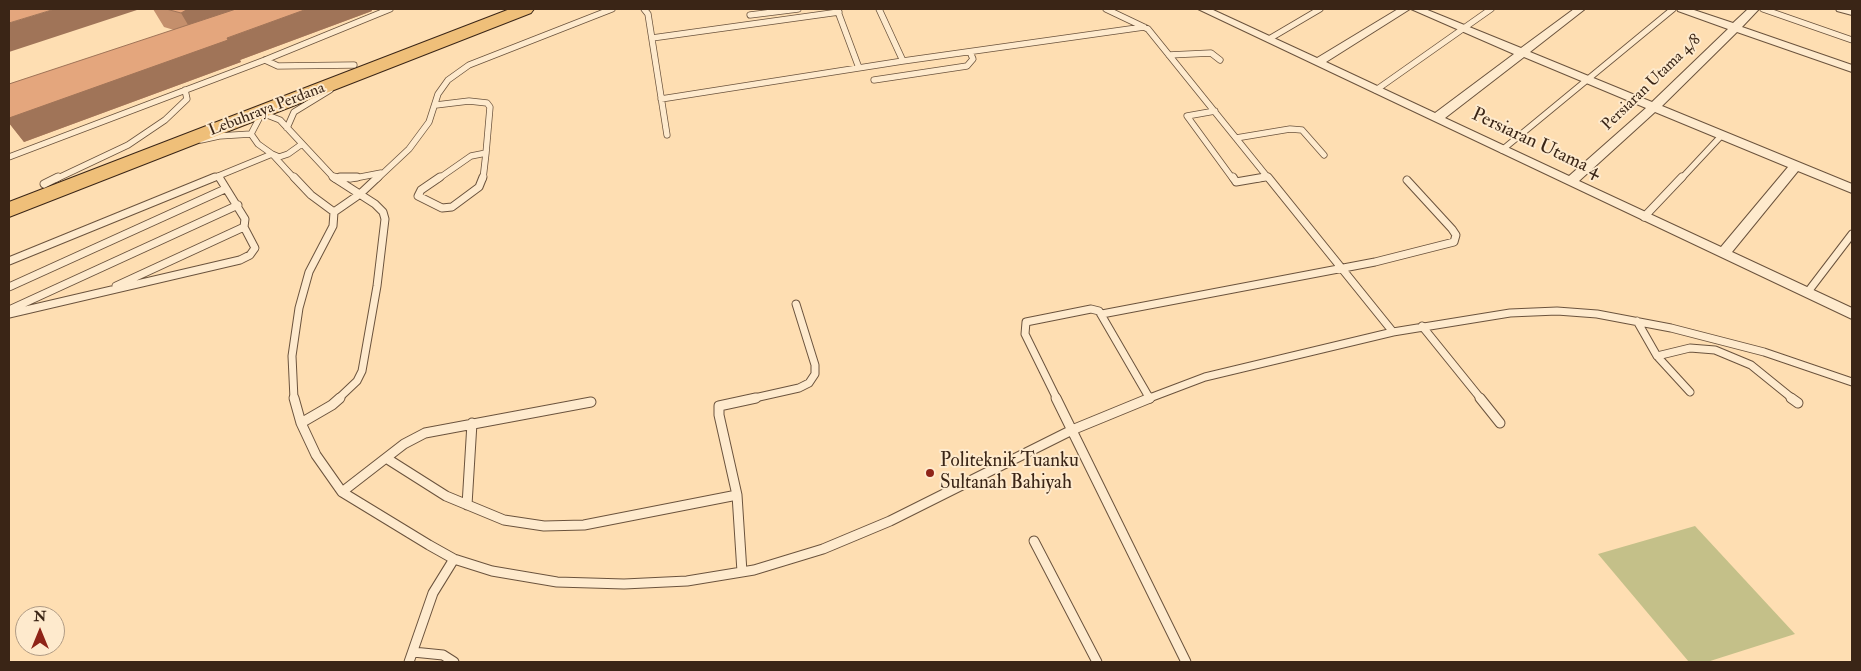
<!DOCTYPE html>
<html>
<head>
<meta charset="utf-8">
<style>
	body { margin:0 }
	#map { position:relative; width:1861px; height:671px; overflow:hidden; background:#fedeb2; font-family:"IM FELL Double Pica",serif }
	canvas { display:block }
	.frame { position:absolute; inset:0; border:10px solid #3a2516; pointer-events:none }
	.north { position:absolute; left:15px; top:606px; width:50px; height:50px; box-sizing:border-box; background:#feeacd; border:1px solid #b09b84; border-radius:50%; rotate:0deg; font-size:14px; font-weight:700; line-height:20px; text-align:center; color:#3a2516 }
	.north::after { content:''; display:block; margin:auto; width:18px; height:22px; background:#8f2418; clip-path:polygon(50% 0,100% 100%,50% 72%,0 100%) }
</style>
</head>
<body>
<div id="map">
<canvas width="1861" height="671"></canvas>
<div class="frame"></div>
<div class="north">N</div>
</div>
<script>
const g = document.querySelector('canvas').getContext('2d');
g.lineJoin = 'round';
function paint(path, color) {
  g.fillStyle = color;
  g.fill(path, 'evenodd');
}
function poly(rows) {
  const path = new Path2D();
  for (const r of rows) {
    path.moveTo(r[0], r[1]);
    for (let i = 2; i < r.length; i += 2) path.lineTo(r[i], r[i + 1]);
  }
  return path;
}
function stroke(path, color, width, dash) {
  g.strokeStyle = color;
  g.lineWidth = width;
  g.lineCap = dash ? 'butt' : 'round';
  g.setLineDash(dash || []);
  g.stroke(path);
}
function write(font, color, halo, rows, align = 'center') {
  g.font = font + ' "IM FELL Double Pica",serif';
  g.lineWidth = 4;
  g.setLineDash([]);
  g.textBaseline = 'middle';
  g.strokeStyle = halo;
  g.fillStyle = color;
  for (const [text, x, y, turn = 0] of rows) {
    g.save();
    g.translate(x, y);
    g.rotate((+turn || 0) * Math.PI / 180);
    g.textAlign = isNaN(turn) ? turn : align;
    if (halo) g.strokeText(text, 0, 0);
    g.fillText(text, 0, 0);
    g.restore();
  }
}
paint(poly([
	[1695,526,1795,634,1707,662,1689,662,1598,554]
]), '#c4c089');
const serviceFar2 = poly([
	[644,9,648,14,667,135],
	[837,9,859,68],
	[879,9,903,61],
	[1106,9,1148,29,1269,179],
	[1763,9,1852,40],
	[750,15,798,9],
	[652,38,839,12],
	[1269,39,1320,9],
	[1169,55,1211,53,1220,60],
	[265,60,278,66,354,65],
	[874,80,967,66,973,59,970,52],
	[1376,90,1491,9],
	[661,99,903,61,1144,27],
	[436,105,469,101,487,103,490,107,486,153],
	[1215,111,1187,116,1233,179],
	[287,128,294,112,330,90],
	[251,134,262,113,280,120,335,179],
	[251,134,258,144,272,154,295,179],
	[1236,138,1290,129,1302,130,1324,155],
	[201,140,219,136,251,134],
	[1502,150,1673,9],
	[9,157,265,60,390,9],
	[218,176,220,179],
	[333,176,346,179],
	[56,179,128,145,165,120,187,99,185,90],
	[211,179,272,154,279,157,288,154,302,144],
	[350,179,381,173],
	[377,179,409,149,429,122,438,94,448,80,469,65,612,9],
	[438,179,471,156,486,153],
	[483,179,486,153],
	[1257,179,1267,177],
	[1681,179,1722,135]
]);
const serviceFar1 = poly([
	[294,177,311,195,334,212],
	[333,177,375,204,383,212,385,219,377,286,362,371,357,381,338,399],
	[340,177,357,177],
	[440,177,421,190,418,196,442,208,452,207,479,187,483,177],
	[1233,177,1236,182,1265,177],
	[1268,177,1393,332],
	[44,184,58,177],
	[1644,217,1682,177],
	[9,261,215,177],
	[116,286,244,227,245,219,219,177],
	[9,287,225,189],
	[1807,293,1852,234],
	[9,310,238,205],
	[9,314,240,260,250,255,255,248,244,227],
	[1102,314,1375,262,1454,242,1456,235,1452,229,1407,180],
	[1637,321,1657,356,1690,392],
	[1422,326,1481,399],
	[1657,356,1690,348,1715,350,1751,365,1793,399],
	[294,399,292,356,299,308,309,272,333,226,334,212,360,194,378,177],
	[750,399,799,388,809,383,815,374,815,365,796,304],
	[1057,399,1025,334,1026,322,1091,309,1099,311,1150,399],
	[1147,399,1205,377,1393,332,1510,313,1557,311,1597,314,1671,328,1764,352,1852,382]
]);
const service = poly([
	[294,398,301,423,316,455,342,492,429,545,454,559,492,571,557,582,624,584,687,581,754,570,823,549,890,521,1072,430,1150,398],
	[1056,398,1186,662],
	[1480,398,1500,423],
	[1791,398,1798,403],
	[301,423,332,405,340,398],
	[386,458,446,496,504,520,544,526,584,525,737,495],
	[342,492,404,444,425,433,591,402],
	[467,505,472,423],
	[1034,541,1097,662],
	[742,572,737,495,719,415,719,406,756,398],
	[413,652,443,655,454,662],
	[409,662,433,593,454,559]
]);
const minor = poly([
	[1198,9,1211,9,1317,58,1398,9,1410,9,1326,62,1435,113,1514,54,1411,9,1425,9,1521,48,1574,9,1585,9,1530,52,1652,102,1728,29,1678,11,1677,9,1691,9,1733,23,1748,9,1759,9,1742,27,1852,65,1852,72,1737,32,1662,106,1852,184,1852,193,1798,171,1732,252,1852,308,1852,319,1198,9],
	[1524,57,1646,108,1569,176,1445,118,1524,57],
	[1655,112,1788,167,1721,247,1579,181,1655,112],
	[1836,9,1852,9,1852,15,1837,11,1836,9]
]);
const primary = poly([
	[510,9,534,9,531,13,9,217,9,202,510,9]
]);
stroke(serviceFar2, '#6b533d', 7);
stroke(serviceFar1, '#6b533d', 9);
stroke(service, '#6b533d', 11);
stroke(minor, '#6b533d', 2);
stroke(primary, '#3a2516', 2);
stroke(serviceFar2, '#feeacd', 5.5);
stroke(serviceFar1, '#feeacd', 7);
stroke(service, '#feeacd', 9);
paint(minor, '#feeacd');
paint(primary, '#efbf79');
paint(poly([
	[153,9,371,9,372,11,240,60,241,62,24,142,9,123,9,84,174,30,164,27]
]), '#c48f6c');
paint(poly([
	[55,9,140,9,9,52,9,23],
	[188,9,241,9,194,35,181,13],
	[307,9,371,9,372,11,240,60,241,62,24,142,9,123,9,118]
]), '#a07458');
const building = poly([
	[9,9,55,9,9,23,9,9],
	[166,9,188,9,181,13,166,9],
	[236,9,307,9,227,38,228,40,9,118,9,84,236,9]
]);
paint(building, '#e4a67d');
stroke(building, '#a07458', 1);
for (const [x, y, r, color] of [
	[930,473,5,"#8f2418"]
]) {
  const dot = new Path2D();
  dot.arc(x, y, r, 0, 2 * Math.PI);
  g.fillStyle = color;
  g.fill(dot);
  stroke(dot, '#feeacd', 2);
}
write('16px', '#3a2516', '#feeacd', [
	["Persiaran Utama 4/8",1652,83,-44],
	["Lebuhraya Perdana",267,110,-21]
]);
write('19px', '#3a2516', '#feeacd', [
	["Persiaran Utama 4",1536,144,25]
]);
write('19px', '#3a2516', '#feeacd', [
	["Politeknik Tuanku",940,462],
	["Sultanah Bahiyah",940,484]
], 'left');
</script>
</body>
</html>
